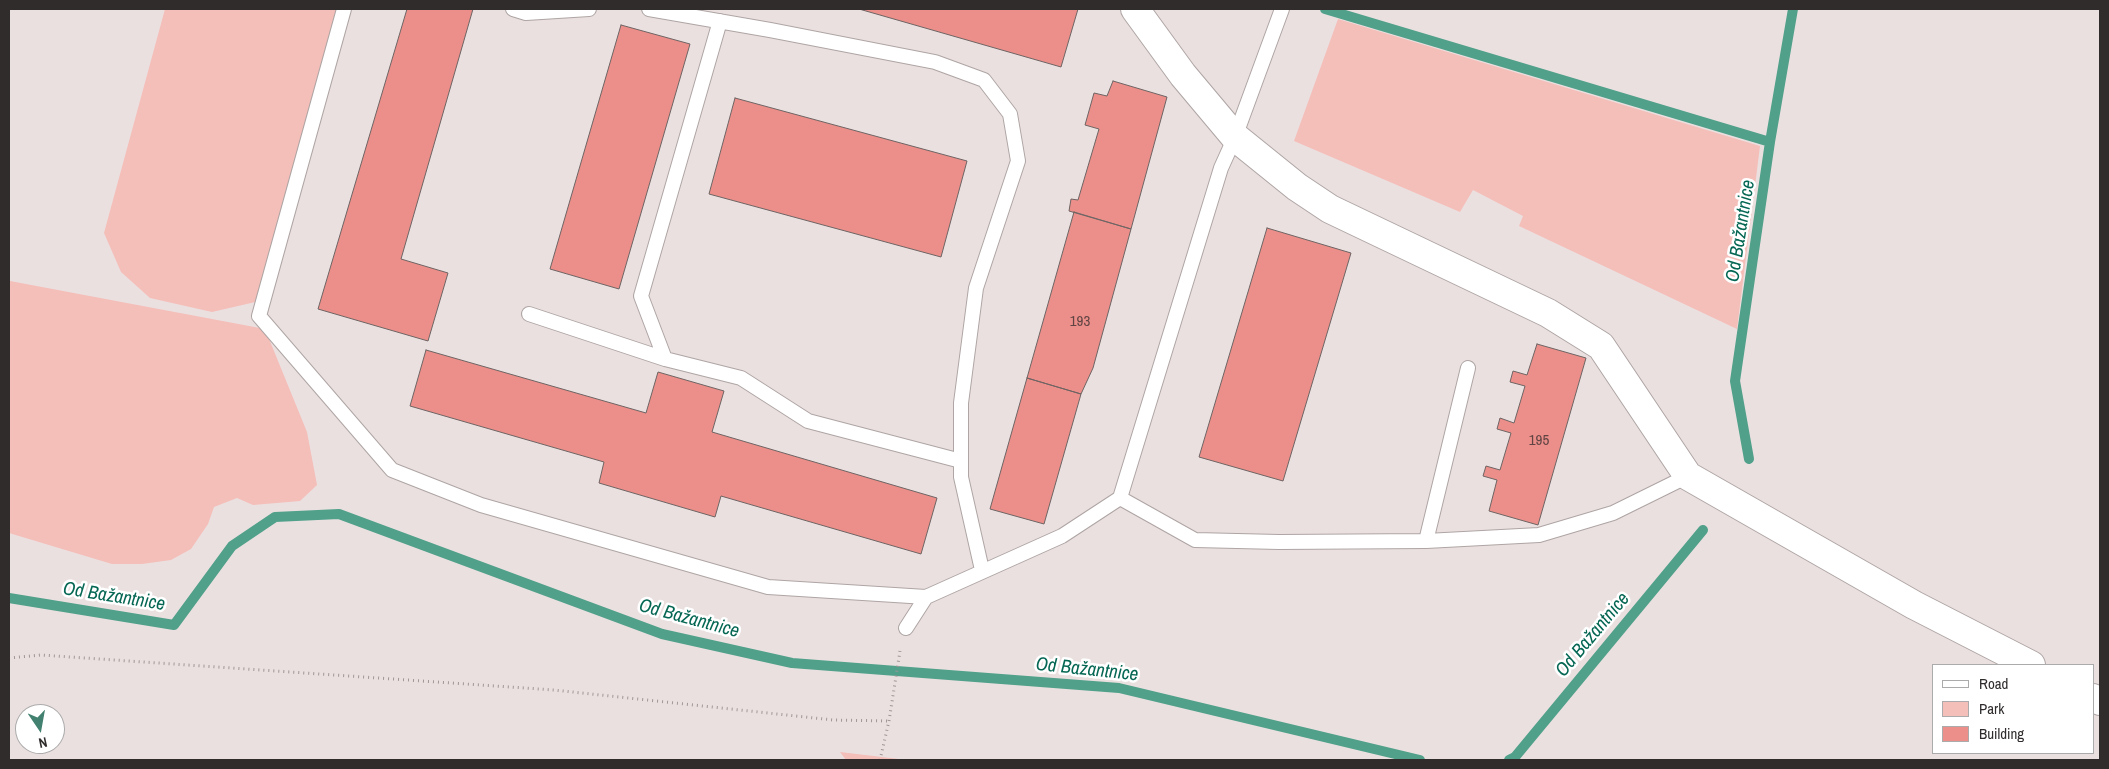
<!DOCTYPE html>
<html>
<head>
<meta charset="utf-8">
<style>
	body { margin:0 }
	#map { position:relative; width:2109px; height:769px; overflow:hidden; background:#ebe0e0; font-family:"Archivo Narrow",sans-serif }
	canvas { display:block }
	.frame { position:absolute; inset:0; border:10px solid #302c2c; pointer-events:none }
	.legend { position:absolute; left:1932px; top:664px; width:162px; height:90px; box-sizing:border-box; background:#fff; border:1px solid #acabab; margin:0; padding:6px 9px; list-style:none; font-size:15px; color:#302c2c }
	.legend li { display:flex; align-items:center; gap:10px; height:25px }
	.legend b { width:25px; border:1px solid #acabab }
	.north { position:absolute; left:15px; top:704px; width:50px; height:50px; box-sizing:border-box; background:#fff; border:1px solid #acabab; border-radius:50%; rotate:168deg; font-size:14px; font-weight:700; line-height:20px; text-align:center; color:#302c2c }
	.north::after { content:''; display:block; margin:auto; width:18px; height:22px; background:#42816f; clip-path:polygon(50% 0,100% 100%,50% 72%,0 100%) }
</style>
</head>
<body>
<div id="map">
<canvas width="2109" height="769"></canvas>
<div class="frame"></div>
<ul class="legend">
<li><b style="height:6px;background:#fff"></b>Road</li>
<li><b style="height:14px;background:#f4beb9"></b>Park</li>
<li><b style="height:14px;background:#ec8e89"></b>Building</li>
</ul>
<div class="north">N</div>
</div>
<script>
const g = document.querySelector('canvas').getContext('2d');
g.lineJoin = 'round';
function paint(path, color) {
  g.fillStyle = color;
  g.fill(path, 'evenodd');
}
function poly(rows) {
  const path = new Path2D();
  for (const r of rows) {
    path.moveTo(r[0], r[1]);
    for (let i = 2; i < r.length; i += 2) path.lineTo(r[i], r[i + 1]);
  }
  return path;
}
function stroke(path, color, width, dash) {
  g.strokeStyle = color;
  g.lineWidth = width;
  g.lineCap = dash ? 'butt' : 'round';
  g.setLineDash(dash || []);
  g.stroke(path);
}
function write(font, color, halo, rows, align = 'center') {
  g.font = font + ' "Archivo Narrow",sans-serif';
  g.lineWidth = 5;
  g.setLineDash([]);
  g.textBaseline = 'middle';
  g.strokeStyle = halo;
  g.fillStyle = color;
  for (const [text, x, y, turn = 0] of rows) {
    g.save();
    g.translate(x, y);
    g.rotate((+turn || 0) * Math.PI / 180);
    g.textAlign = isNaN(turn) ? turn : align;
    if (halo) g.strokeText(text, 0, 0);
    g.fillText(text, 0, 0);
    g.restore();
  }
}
paint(poly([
	[165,9,344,9,264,300,212,312,150,298,121,272,104,233],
	[1338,19,1760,146,1737,329,1519,226,1523,216,1473,190,1460,212,1294,141],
	[10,281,265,329,307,432,317,485,300,501,253,505,237,498,214,507,208,524,191,549,171,560,142,564,112,564,9,533],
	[840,752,907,760,846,760]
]), '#f4beb9');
stroke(poly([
	[1325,9,1770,142],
	[1749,459,1735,381,1770,142,1793,9],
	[9,598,174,625,232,546,275,517,339,514,662,634,792,663,1119,688,1420,760],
	[1509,760,1515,757,1703,530]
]), '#50a08a', 10);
const building = poly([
	[407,9,473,9,401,259,448,273,428,341,318,309,407,9],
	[859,9,1078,9,1061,67,859,9],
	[621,25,690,44,619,289,550,269,621,25],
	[1113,81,1167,97,1131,229,1069,211,1071,199,1078,200,1099,129,1085,125,1094,93,1107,96,1113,81],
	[735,98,967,161,941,257,709,194,735,98],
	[1074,212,1131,229,1093,368,1081,394,1027,378,1074,212],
	[1267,228,1351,253,1283,481,1199,457,1267,228],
	[1537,344,1586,358,1538,525,1489,511,1497,480,1483,476,1486,466,1500,470,1511,433,1497,429,1500,418,1514,423,1525,386,1510,382,1513,371,1527,375,1537,344],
	[426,350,646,413,658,372,724,391,712,432,937,498,921,554,721,496,715,517,599,483,604,462,410,406,426,350],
	[1027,378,1081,394,1044,524,990,509,1027,378]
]);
paint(building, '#ec8e89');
stroke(building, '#6d6463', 1);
const service = poly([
	[344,9,259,316,392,470,481,505,768,587,926,597],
	[513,9,526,13,589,9],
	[649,9,770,30,935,62,984,80,1010,114,1018,161,976,288,961,403,961,477,982,570],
	[529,314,665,359,741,378,808,421,961,461],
	[665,359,641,296,720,21],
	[1120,498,1195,540,1279,542,1426,541,1468,368],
	[1426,541,1539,535,1613,513,1688,476],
	[906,628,926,597,1062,536,1120,498,1221,168,1235,137,1282,9]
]);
const tertiary = poly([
	[1135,9,1183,75,1235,137,1297,187,1330,209,1548,313,1601,346,1688,476,1914,605,2031,665],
	[2093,698,2100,701]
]);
stroke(service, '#aea5a4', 16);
stroke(tertiary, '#aea5a4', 30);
stroke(poly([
	[9,658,41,655,554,690,833,720,889,721],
	[880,760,889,721,900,651]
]), '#9f9696', 3, [1, 4]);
stroke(service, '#fff', 14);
stroke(tertiary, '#fff', 28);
write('15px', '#5f4443', null, [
	["193",1080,322],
	["195",1539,441]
]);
write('italic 19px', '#056753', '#fff', [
	["Od Bažantnice",1741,231,-81],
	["Od Bažantnice",114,597,9],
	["Od Bažantnice",689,619,15],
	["Od Bažantnice",1593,635,-50],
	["Od Bažantnice",1087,670,6]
]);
</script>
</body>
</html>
